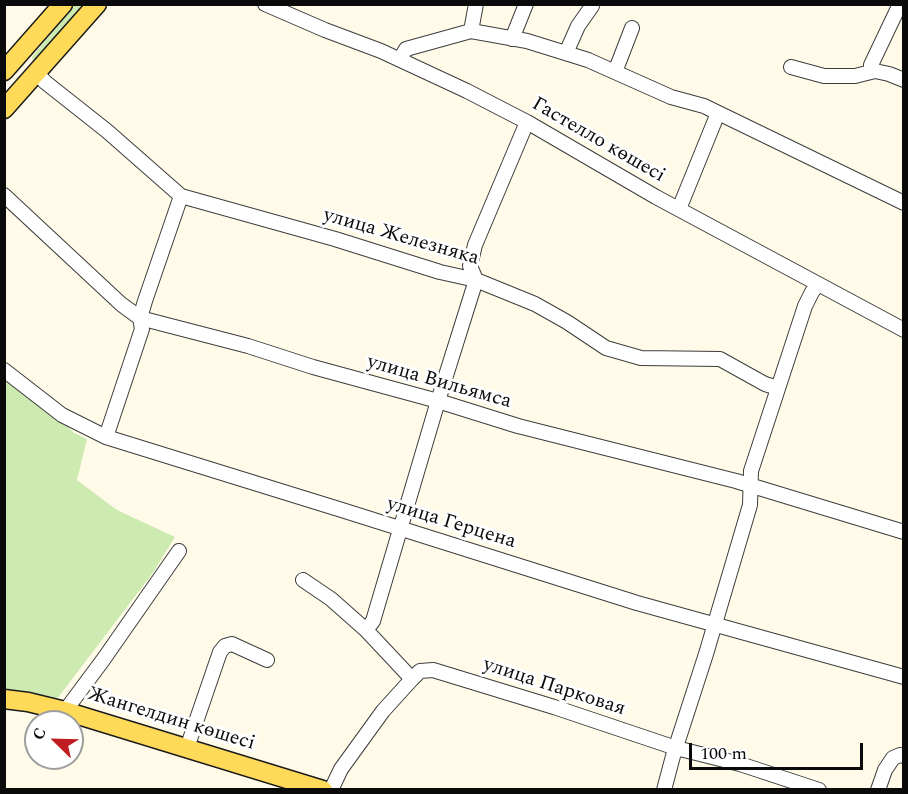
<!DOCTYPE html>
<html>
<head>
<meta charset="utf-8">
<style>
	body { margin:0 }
	#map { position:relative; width:908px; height:794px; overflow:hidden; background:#fffbe8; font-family:Spectral,serif }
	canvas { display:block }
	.frame { position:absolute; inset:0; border:6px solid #0a0a0a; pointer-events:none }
	.north { position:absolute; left:24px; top:710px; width:60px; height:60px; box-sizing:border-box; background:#fff; border:2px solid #9d9d9d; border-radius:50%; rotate:293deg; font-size:16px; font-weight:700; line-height:24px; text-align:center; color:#0a0a0a }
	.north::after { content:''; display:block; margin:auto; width:21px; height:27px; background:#bf1d21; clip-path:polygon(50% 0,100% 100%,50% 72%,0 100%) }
	.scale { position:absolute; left:689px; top:743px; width:174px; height:27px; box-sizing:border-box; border:3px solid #0a0a0a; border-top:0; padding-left:8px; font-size:18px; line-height:21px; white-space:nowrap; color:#0a0a0a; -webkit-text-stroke:4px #fff; paint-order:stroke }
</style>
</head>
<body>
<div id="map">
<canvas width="908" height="794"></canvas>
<div class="frame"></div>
<div class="north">С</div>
<div class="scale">100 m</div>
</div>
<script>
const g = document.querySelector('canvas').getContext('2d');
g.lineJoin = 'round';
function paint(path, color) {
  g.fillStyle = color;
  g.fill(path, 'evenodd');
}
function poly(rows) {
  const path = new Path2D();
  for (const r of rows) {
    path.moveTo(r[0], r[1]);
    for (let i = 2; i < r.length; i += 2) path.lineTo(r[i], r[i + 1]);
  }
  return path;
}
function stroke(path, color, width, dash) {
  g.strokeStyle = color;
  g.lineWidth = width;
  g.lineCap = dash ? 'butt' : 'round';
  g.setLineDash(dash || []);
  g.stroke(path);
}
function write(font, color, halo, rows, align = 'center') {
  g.font = font + ' Spectral,serif';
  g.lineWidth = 6;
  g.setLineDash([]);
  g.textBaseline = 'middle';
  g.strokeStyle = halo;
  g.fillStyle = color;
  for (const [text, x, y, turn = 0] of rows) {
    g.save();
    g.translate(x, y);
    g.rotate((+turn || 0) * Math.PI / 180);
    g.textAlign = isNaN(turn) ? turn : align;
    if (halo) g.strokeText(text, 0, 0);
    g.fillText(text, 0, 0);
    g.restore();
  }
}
paint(poly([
	[74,5,83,5,34,64,32,57],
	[5,376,53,412,74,433,87,439,77,480,117,510,175,537,152,574,57,699,5,693]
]), '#cdeab0');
const minor = poly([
	[265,4,325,30,381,51,467,91,527,122,656,197,904,330],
	[471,31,476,4],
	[512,39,526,4],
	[566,53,578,26,592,6],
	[400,59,406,49,471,31,527,41,588,60,671,97,704,106,904,203],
	[791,67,824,76,855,76,875,71,889,74,904,80],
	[875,71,871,65,900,4],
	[615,72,632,28],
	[37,73,45,82,107,131,181,196,335,239,440,272,476,280,535,304,567,322,606,348,641,358,720,359,765,384,778,388],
	[4,195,121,304,140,318,248,346,313,367,438,401,518,426,736,481,904,532],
	[679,209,718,113],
	[4,370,62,415,106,437,345,511,637,603,904,677],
	[106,437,142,329,140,318,145,301,181,196],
	[303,580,331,599,366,630],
	[412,679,366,630,373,621,438,401,476,280,470,266,475,245,527,122],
	[65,711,103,660,179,551],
	[187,748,220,652,225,646,232,644,267,660],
	[331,790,341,769,383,711,412,679,420,671,433,670,554,707,676,748,740,764,819,790],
	[664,790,673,756,706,654,750,505,751,471,805,306,812,292,818,284],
	[878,790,885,770,893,758,900,755,904,756]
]);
const major = poly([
	[4,71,63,4],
	[4,109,97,4],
	[4,699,28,702,65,711,323,790]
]);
stroke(minor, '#3d3d3d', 16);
stroke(major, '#1b1b1b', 21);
stroke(minor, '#fff', 14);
stroke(major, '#ffda58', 18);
write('20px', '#0a0a0a', '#fff', [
	["Гастелло көшесі",598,141,30],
	["улица Железняка",401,238,16],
	["улица Вильямса",439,383,16],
	["улица Герцена",451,524,17],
	["улица Парковая",554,688,18],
	["Жангелдин көшесі",171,720,17]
]);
</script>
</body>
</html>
